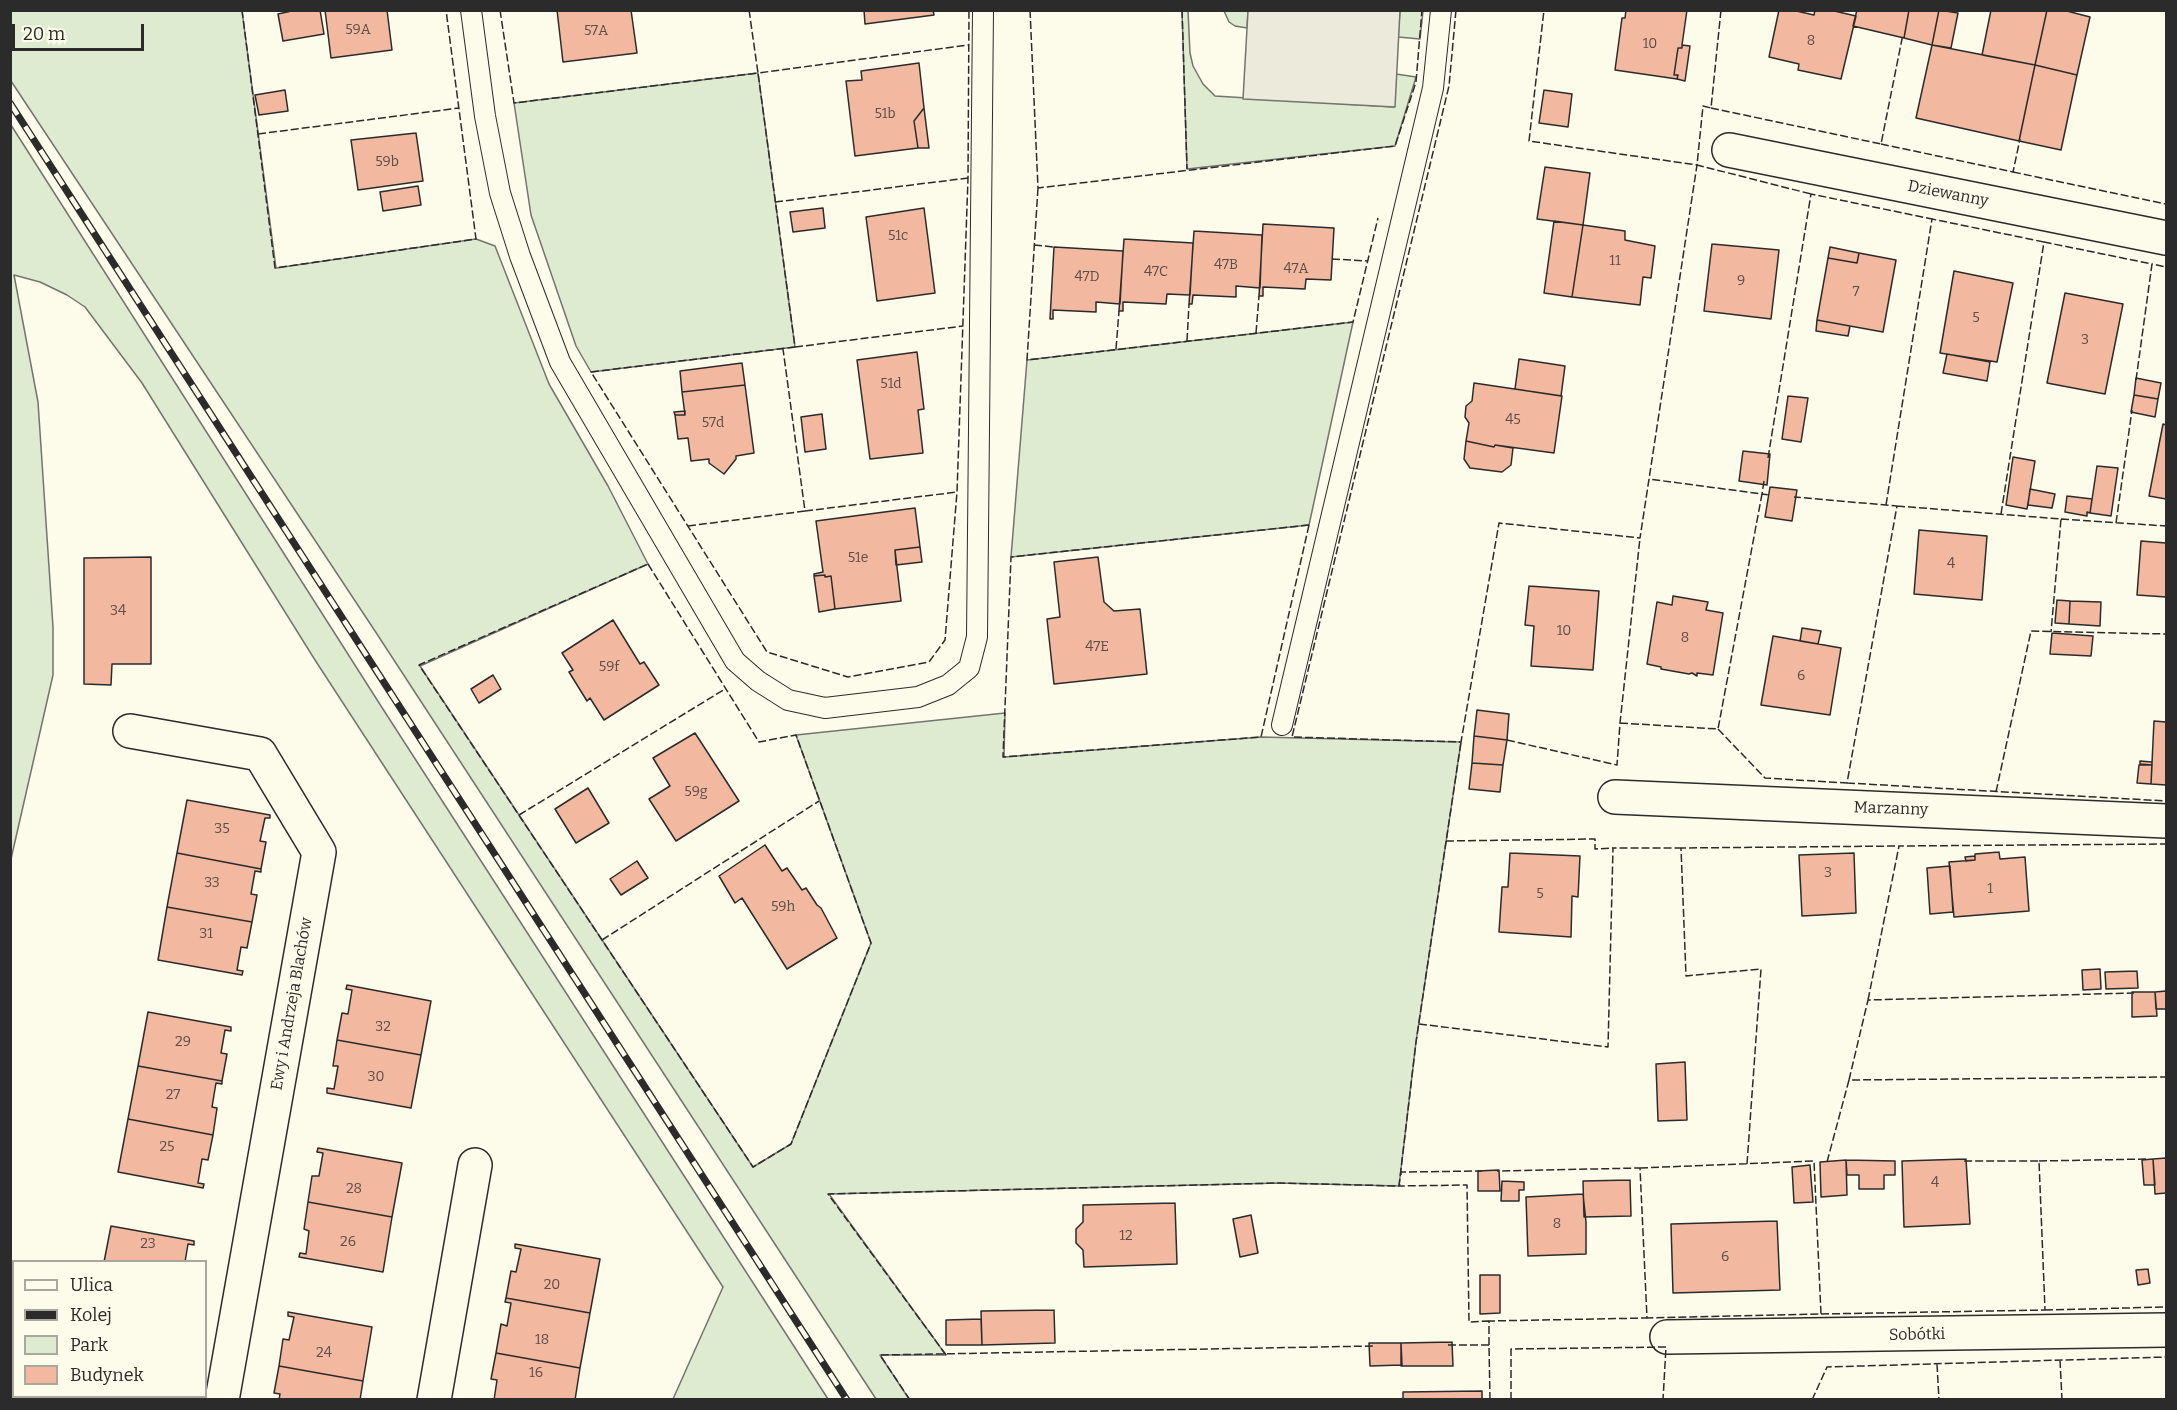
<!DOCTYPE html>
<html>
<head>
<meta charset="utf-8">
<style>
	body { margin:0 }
	#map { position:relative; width:2177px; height:1410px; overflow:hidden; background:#fdfbea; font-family:Bitter,serif }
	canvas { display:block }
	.frame { position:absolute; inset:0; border:12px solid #2b2b2b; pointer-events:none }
	.legend { position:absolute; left:12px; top:1260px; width:195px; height:138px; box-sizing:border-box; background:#fdfbea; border:2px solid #a9a89e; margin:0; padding:8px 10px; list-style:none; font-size:18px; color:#2b2b2b }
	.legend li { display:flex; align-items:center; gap:12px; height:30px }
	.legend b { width:30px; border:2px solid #a9a89e }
	.scale { position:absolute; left:12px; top:24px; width:132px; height:27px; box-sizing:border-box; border:3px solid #2b2b2b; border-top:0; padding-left:8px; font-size:18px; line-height:21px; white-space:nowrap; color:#2b2b2b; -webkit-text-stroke:4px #fdfbea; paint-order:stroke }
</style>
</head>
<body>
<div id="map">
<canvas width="2177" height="1410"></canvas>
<div class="frame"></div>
<ul class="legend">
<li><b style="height:8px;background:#fdfbea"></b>Ulica</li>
<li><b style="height:8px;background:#2b2b2b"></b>Kolej</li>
<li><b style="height:16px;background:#deebd1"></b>Park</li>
<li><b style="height:16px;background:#f2b8a0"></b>Budynek</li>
</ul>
<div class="scale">20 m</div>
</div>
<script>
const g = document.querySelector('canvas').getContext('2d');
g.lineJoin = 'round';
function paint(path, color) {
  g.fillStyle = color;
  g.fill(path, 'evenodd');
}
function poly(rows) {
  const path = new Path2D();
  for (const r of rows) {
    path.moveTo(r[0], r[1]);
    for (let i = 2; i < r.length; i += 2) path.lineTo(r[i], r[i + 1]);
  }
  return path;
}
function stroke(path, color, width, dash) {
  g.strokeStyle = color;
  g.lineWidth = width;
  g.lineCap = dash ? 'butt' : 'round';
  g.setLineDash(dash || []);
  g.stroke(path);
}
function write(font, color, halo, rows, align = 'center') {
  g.font = font + ' Bitter,serif';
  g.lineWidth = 4.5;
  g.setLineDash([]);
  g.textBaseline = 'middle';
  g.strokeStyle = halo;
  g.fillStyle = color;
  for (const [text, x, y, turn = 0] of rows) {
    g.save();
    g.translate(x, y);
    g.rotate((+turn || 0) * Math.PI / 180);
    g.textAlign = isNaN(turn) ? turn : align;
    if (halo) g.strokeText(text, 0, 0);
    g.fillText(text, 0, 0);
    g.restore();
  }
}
const green = poly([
	[10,11,242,11,276,268,476,239,495,246,549,384,608,486,648,564,420,666,753,1167,791,1144,871,943,796,735,1005,713,1004,757,1261,737,1461,742,1416,1042,1399,1186,1279,1183,829,1194,946,1355,880,1355,909,1399,876,1399,375,631,11,81,10,11],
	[1182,11,1188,11,1190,53,1193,66,1203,84,1215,96,1394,107,1396,74,1416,77,1395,146,1187,169,1182,11],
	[1224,11,1248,11,1247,28,1235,26,1229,22,1224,11],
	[1400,11,1423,11,1420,39,1398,37,1400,11],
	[758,73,795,347,591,372,576,346,531,215,514,103,758,73],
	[11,125,381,706,828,1399,673,1399,723,1287,315,660,142,383,85,307,67,295,40,282,14,275,38,402,53,627,53,675,11,859,11,125],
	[1353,322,1309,525,1011,557,1027,360,1353,322]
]);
paint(green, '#deebd1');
stroke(green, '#74746e', 1.5);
const parking = poly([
	[1248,11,1400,11,1395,107,1243,99,1248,11]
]);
paint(parking, '#eceadb');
stroke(parking, '#74746e', 1.5);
const building = poly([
	[296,10,320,10,324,34,283,41,278,14,296,10],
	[325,10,387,10,392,50,331,58,325,10],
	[557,10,631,10,637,53,563,62,557,10],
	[864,10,933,10,934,15,865,24,864,10],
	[1626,10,1687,10,1682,45,1682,48,1678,48,1674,75,1678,75,1677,79,1615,70,1622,18,1625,18,1626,10],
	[1779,10,1792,10,1814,15,1815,10,1830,10,1856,16,1841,79,1798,70,1799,64,1769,57,1779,10],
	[1857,10,1909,10,1904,38,1853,26,1857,10],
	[1909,10,1939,10,1932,45,1904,38,1909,10],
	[1939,10,1958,13,1951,48,1932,45,1939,10],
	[1991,10,2047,10,2035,65,1982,55,1991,10],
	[2047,10,2063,10,2090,17,2077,75,2035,65,2047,10],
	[1682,45,1690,46,1685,81,1677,79,1678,75,1674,75,1678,48,1682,48,1682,45],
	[1932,45,2035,65,2019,141,1916,118,1932,45],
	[919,63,924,108,914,121,918,148,855,156,846,81,862,80,861,71,919,63],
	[2035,65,2077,75,2061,150,2019,141,2035,65],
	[285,90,288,111,259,115,255,95,285,90],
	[1544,90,1572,94,1568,127,1539,123,1544,90],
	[924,108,929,148,918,148,914,121,924,108],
	[416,133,423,181,358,190,351,140,416,133],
	[1545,167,1590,173,1583,225,1537,219,1545,167],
	[418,186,421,205,383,211,380,192,418,186],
	[823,208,825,228,793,232,790,212,823,208],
	[924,208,935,293,877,301,866,217,924,208],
	[1554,221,1583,225,1572,297,1544,293,1554,221],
	[1263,224,1334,228,1331,280,1306,279,1305,289,1263,287,1263,296,1259,296,1263,224],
	[1583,225,1625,231,1625,240,1655,246,1651,278,1643,277,1640,305,1572,297,1583,225],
	[1194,231,1262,235,1260,288,1236,286,1236,297,1193,295,1192,304,1189,304,1194,231],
	[1124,239,1193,243,1190,295,1167,294,1166,304,1123,302,1123,311,1119,311,1124,239],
	[1712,244,1779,250,1771,319,1704,311,1712,244],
	[1054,247,1123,251,1120,304,1096,302,1096,312,1053,310,1053,319,1050,319,1054,247],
	[1830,247,1859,253,1857,263,1828,258,1830,247],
	[1859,253,1896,260,1883,332,1817,320,1828,258,1857,263,1859,253],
	[1954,271,2013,283,1997,362,1940,353,1954,271],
	[2065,293,2123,304,2105,394,2047,383,2065,293],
	[1817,320,1850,326,1848,336,1816,331,1817,320],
	[917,352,924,409,918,410,923,453,870,459,857,360,917,352],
	[1947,354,1990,362,1987,381,1943,373,1947,354],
	[1519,359,1565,366,1561,396,1515,389,1519,359],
	[742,363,745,385,682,392,680,371,742,363],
	[2136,378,2161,383,2158,399,2134,395,2136,378],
	[1474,383,1562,396,1554,453,1495,445,1494,447,1466,441,1469,423,1465,417,1466,406,1472,401,1474,383],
	[745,385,754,453,736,456,736,459,724,474,709,463,709,459,691,461,688,438,678,439,675,415,685,415,682,392,745,385],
	[2134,395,2158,399,2155,417,2131,412,2134,395],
	[1788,396,1808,398,1801,442,1782,439,1788,396],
	[685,411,685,415,675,415,674,412,685,411],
	[822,414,826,449,805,452,801,417,822,414],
	[2163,424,2166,425,2166,499,2149,496,2163,424],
	[1466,441,1494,447,1495,445,1513,448,1511,465,1502,472,1470,468,1464,459,1466,441],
	[1743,451,1770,454,1767,485,1739,481,1743,451],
	[2013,457,2035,461,2027,509,2006,505,2013,457],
	[2097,466,2118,468,2111,516,2090,513,2097,466],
	[1770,487,1797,490,1792,521,1765,517,1770,487],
	[2030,489,2055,494,2052,508,2028,505,2030,489],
	[2067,496,2092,499,2090,513,2087,512,2087,516,2065,512,2067,496],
	[915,508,920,547,895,550,901,601,835,609,831,576,825,577,825,575,814,576,814,574,823,572,816,521,915,508],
	[1919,530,1987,536,1982,600,1914,594,1919,530],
	[2141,541,2166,543,2166,597,2137,595,2141,541],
	[920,547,922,562,896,565,895,550,920,547],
	[151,557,151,664,112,664,111,685,84,684,84,558,151,557],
	[1098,557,1104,602,1114,611,1140,609,1147,674,1054,684,1047,619,1060,617,1054,562,1098,557],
	[825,575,825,577,831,576,835,609,819,612,814,576,825,575],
	[1529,586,1599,591,1593,670,1531,666,1534,626,1525,625,1529,586],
	[1673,596,1708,602,1706,610,1723,613,1713,675,1697,673,1697,676,1692,673,1689,674,1661,669,1661,667,1647,664,1657,602,1672,605,1673,596],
	[2057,600,2070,601,2069,624,2055,623,2057,600],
	[2070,601,2101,602,2100,626,2069,624,2070,601],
	[613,620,640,664,644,662,659,685,604,720,590,698,587,701,569,672,573,670,562,653,613,620],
	[1802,628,1821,631,1818,644,1800,641,1802,628],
	[2052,633,2093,636,2091,656,2050,654,2052,633],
	[1773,636,1841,648,1830,715,1761,705,1773,636],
	[493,675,501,689,479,703,471,689,493,675],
	[1477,710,1509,714,1507,740,1474,736,1477,710],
	[2154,721,2166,722,2166,785,2151,784,2154,721],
	[695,733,739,801,676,841,649,799,670,786,653,758,695,733],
	[1474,736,1507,740,1503,765,1472,763,1474,736],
	[2140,761,2152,762,2152,765,2140,764,2140,761],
	[1472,763,1503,765,1500,792,1469,789,1472,763],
	[2139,765,2152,765,2151,784,2137,783,2139,765],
	[588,788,609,823,576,843,555,809,588,788],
	[187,800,270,815,270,818,265,818,260,841,266,842,261,869,177,853,187,800],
	[765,845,782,871,787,868,802,890,806,888,817,905,821,908,837,938,787,969,742,898,735,903,719,876,765,845],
	[1999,852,2000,859,2025,857,2029,911,1954,917,1949,862,1975,860,1975,854,1999,852],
	[177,853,261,869,261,872,255,871,251,894,257,895,252,922,167,907,177,853],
	[1510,853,1580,856,1578,897,1572,896,1571,937,1499,932,1502,887,1508,887,1510,853],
	[1854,853,1856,913,1802,916,1799,855,1854,853],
	[1975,856,1975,860,1966,861,1965,857,1975,856],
	[637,861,648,878,621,895,610,879,637,861],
	[1950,866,1953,912,1930,914,1927,868,1950,866],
	[167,907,252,922,247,948,241,947,237,970,243,971,242,975,158,960,167,907],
	[2100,969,2101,989,2083,990,2082,970,2100,969],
	[2137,971,2138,988,2106,989,2105,972,2137,971],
	[347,985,431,1001,421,1055,337,1040,342,1013,348,1014,352,990,346,989,347,985],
	[2166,991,2166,1009,2156,1009,2155,992,2166,991],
	[2132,992,2155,992,2157,1016,2132,1017,2132,992],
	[148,1012,231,1027,231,1031,225,1030,221,1053,227,1054,222,1081,138,1066,148,1012],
	[337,1040,421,1055,411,1108,327,1093,327,1088,334,1089,338,1066,333,1066,337,1040],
	[1685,1062,1687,1120,1658,1121,1656,1064,1685,1062],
	[138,1066,222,1081,222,1084,216,1083,212,1107,217,1108,213,1135,128,1119,138,1066],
	[128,1119,213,1135,208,1160,202,1159,198,1183,204,1184,203,1188,118,1172,128,1119],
	[318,1148,402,1163,392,1217,308,1202,312,1176,319,1176,323,1153,317,1152,318,1148],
	[2166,1158,2166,1193,2155,1194,2153,1159,2166,1158],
	[1966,1159,1970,1224,1904,1227,1902,1161,1966,1159],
	[2153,1159,2155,1185,2144,1185,2142,1160,2153,1159],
	[1846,1160,1847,1195,1821,1197,1820,1162,1846,1160],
	[1846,1160,1895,1161,1895,1175,1884,1175,1884,1189,1859,1189,1859,1175,1847,1175,1846,1160],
	[1810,1165,1813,1202,1794,1203,1792,1167,1810,1165],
	[1499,1170,1500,1191,1478,1191,1478,1171,1499,1170],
	[1630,1180,1631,1216,1584,1217,1583,1181,1630,1180],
	[1502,1181,1524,1182,1524,1190,1519,1190,1519,1201,1501,1201,1502,1181],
	[1583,1194,1586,1222,1586,1254,1528,1256,1526,1197,1583,1194],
	[308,1202,392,1217,383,1272,299,1257,300,1253,306,1254,309,1231,304,1229,308,1202],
	[1175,1203,1177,1264,1084,1267,1083,1250,1076,1243,1076,1229,1083,1222,1083,1205,1175,1203],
	[1251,1215,1258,1253,1240,1257,1233,1219,1251,1215],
	[1777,1221,1780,1290,1673,1293,1671,1224,1777,1221],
	[111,1226,194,1241,194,1245,188,1244,185,1262,104,1262,111,1226],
	[515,1244,600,1259,590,1313,506,1298,511,1271,516,1272,521,1249,515,1248,515,1244],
	[2148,1269,2150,1283,2138,1285,2136,1270,2148,1269],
	[1480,1275,1500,1275,1500,1313,1480,1314,1480,1275],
	[506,1298,590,1313,580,1368,496,1353,501,1324,507,1326,511,1303,505,1302,506,1298],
	[1054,1310,1055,1343,982,1345,981,1311,1054,1310],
	[288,1312,372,1327,363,1381,279,1366,283,1339,289,1340,294,1317,288,1316,288,1312],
	[981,1319,982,1345,946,1345,946,1320,981,1319],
	[1452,1342,1453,1366,1401,1366,1401,1343,1452,1342],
	[1369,1343,1401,1343,1402,1365,1370,1366,1369,1343],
	[496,1353,580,1368,575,1400,494,1400,497,1380,491,1379,496,1353],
	[279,1366,363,1381,360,1400,279,1400,280,1394,274,1393,279,1366],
	[1482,1391,1482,1400,1403,1400,1403,1392,1482,1391],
	[137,1396,160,1396,166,1398,166,1400,154,1400,137,1396]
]);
paint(building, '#f2b8a0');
stroke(building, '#2b2b2b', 1.5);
const service = poly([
	[471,10,485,116,500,193,520,256,560,362,735,661,758,681,788,700,825,708,918,697,948,685,969,668,977,637,983,10],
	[1282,725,1433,88,1441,10]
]);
const minor = poly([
	[1729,150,2166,238],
	[130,731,260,754,319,852,222,1400],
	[1615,797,2166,821],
	[1667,1337,2166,1330],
	[434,1400,475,1165]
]);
stroke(service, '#2b2b2b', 22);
stroke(minor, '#2b2b2b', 36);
stroke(service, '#fdfbea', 20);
stroke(minor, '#fdfbea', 33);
const rail = poly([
	[10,103,847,1400]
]);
stroke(rail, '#2b2b2b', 7);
stroke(rail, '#fdfbea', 4.5, [14]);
stroke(poly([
	[242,10,275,268,476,239,446,10],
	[500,10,514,103,758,73,795,347,591,372,767,652,848,677,929,662,945,640,957,492,968,178,969,10],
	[749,10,758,73,968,45],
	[1030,10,1038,188,1395,146,1416,82,1422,10],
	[1182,10,1187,169],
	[1456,10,1449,86,1292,737,1461,742,1499,523,1640,538,1697,165,1529,141,1544,10],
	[1721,10,1711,108,1703,106,1697,165,1811,194],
	[1711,108,1881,144,1903,34],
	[258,134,459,108],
	[1881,144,2013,172,2020,139],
	[2013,172,2166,204],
	[1038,188,1027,360,1353,322,1378,218],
	[775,202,968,178],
	[1034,245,1054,247],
	[1332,259,1368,261],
	[1256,333,1259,296],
	[1187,341,1189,304],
	[795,347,963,326],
	[1116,349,1119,311],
	[2136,380,2152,264,2166,267],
	[1768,458,1811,194,1932,219],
	[1764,481,1762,494,1770,495],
	[1886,505,1932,219,2044,242],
	[1897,506,2061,519,2051,632],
	[805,511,957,492],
	[2001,514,2044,242,2152,264],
	[2061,519,2166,526],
	[2116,523,2132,410],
	[1309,525,1261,737,1003,757,1011,557,1309,525],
	[688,526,805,511,783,349],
	[648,564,759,742,796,735,871,943,791,1144,753,1167,419,665,648,564],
	[1620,723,1718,729,1762,494,1649,479],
	[1718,729,1765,778,1847,783,1897,506,1794,497],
	[1507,740,1617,765,1620,723,1640,538],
	[1847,783,2166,801],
	[1996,792,2031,631,2166,634],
	[519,815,725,689],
	[1446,841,1595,839,1595,849,1613,848],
	[602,940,819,801],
	[1868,1000,1899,846,2166,844],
	[1419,1024,1608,1047,1613,848,1681,848],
	[1849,1080,1868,1000,2134,993],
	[2039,1161,2147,1159],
	[1827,1162,1849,1080,2166,1077],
	[1747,1164,1761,969,1686,976,1681,848,1899,846],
	[1640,1168,1814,1161,1821,1314,1647,1318],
	[1401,1175,1401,1172,1482,1171],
	[1400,1184,1399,1186,1467,1185,1469,1322,1489,1321],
	[2045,1310,2166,1307],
	[1821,1314,2045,1310,2039,1161,1964,1161],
	[1448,1345,1489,1345,1490,1400],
	[1489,1345,1489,1321,1647,1318,1640,1168,1497,1171],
	[946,1355,828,1194,1279,1183,1399,1186,1416,1042,1461,742],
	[2060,1360,2062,1400],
	[1937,1364,1939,1400],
	[910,1400,880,1355,1373,1346],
	[1511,1400,1511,1349,1666,1347,1663,1400],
	[1812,1400,1827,1367,2166,1357]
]), '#2b2b2b', 1.5, [8, 3]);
write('14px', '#5d4e48', null, [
	["59A",358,30],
	["57A",596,31],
	["8",1811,41],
	["10",1650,44],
	["51b",885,114],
	["59b",387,162],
	["51c",898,236],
	["11",1615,261],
	["47B",1226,265],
	["47A",1296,269],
	["47C",1156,272],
	["47D",1087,277],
	["9",1741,281],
	["7",1856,292],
	["5",1976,318],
	["3",2085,340],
	["51d",891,384],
	["45",1513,420],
	["57d",713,423],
	["51e",858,558],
	["4",1951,564],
	["34",118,611],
	["10",1564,631],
	["8",1685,638],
	["47E",1097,647],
	["59f",609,667],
	["6",1801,676],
	["59g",696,792],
	["35",222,829],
	["3",1828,873],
	["33",212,883],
	["1",1990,889],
	["5",1540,894],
	["59h",783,907],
	["31",206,934],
	["32",383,1027],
	["29",183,1042],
	["30",376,1077],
	["27",173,1095],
	["25",167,1147],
	["4",1935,1183],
	["28",354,1189],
	["8",1557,1224],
	["12",1126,1236],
	["26",348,1242],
	["23",148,1244],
	["6",1725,1257],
	["20",552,1285],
	["18",542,1340],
	["24",324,1353],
	["16",536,1373]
]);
write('16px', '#2b2b2b', '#fdfbea', [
	["Dziewanny",1948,194,11],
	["Marzanny",1891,809,2],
	["Ewy i Andrzeja Blachów",292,1004,-80],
	["Sobótki",1917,1335,-1]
]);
</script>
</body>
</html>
